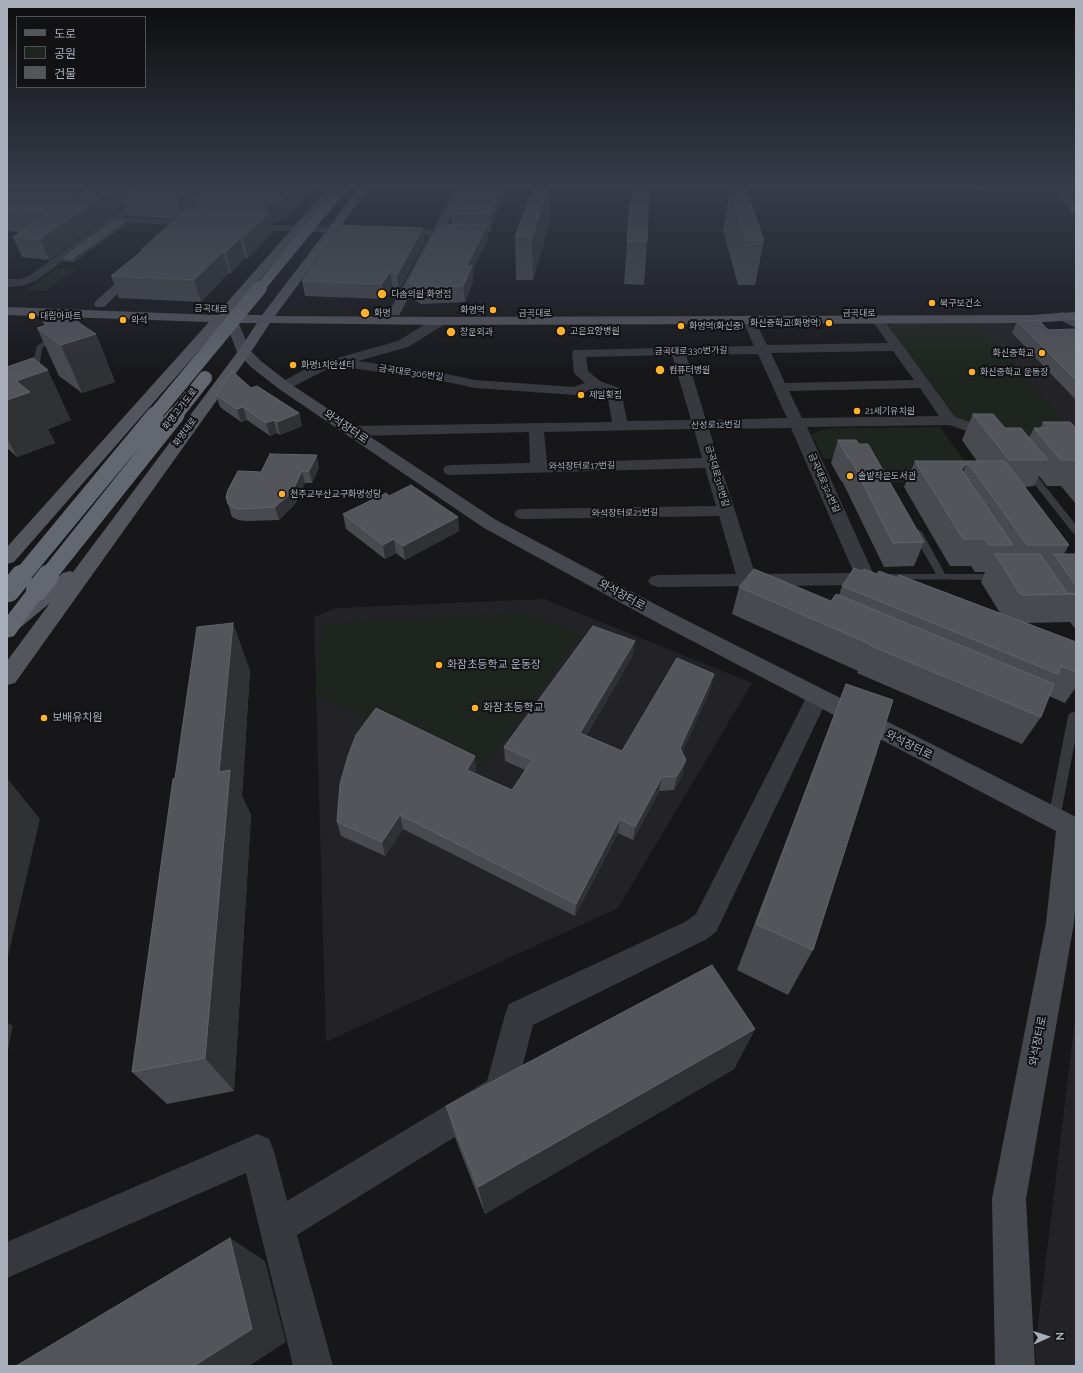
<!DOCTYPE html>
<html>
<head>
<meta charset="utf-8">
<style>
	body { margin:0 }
	#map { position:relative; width:1083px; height:1373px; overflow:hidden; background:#17171a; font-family:Raleway,"Noto Sans KR",sans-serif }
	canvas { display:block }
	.frame { position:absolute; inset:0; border:8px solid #a8afbb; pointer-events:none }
	.legend { position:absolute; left:16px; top:16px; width:130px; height:72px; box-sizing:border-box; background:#121215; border:1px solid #4e5157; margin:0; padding:5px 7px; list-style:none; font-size:12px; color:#a8afbb }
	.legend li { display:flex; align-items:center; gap:8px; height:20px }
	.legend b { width:20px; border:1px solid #4e5157 }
	.north { position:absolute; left:1027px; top:1317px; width:40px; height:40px; -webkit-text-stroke:3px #121215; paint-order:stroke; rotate:87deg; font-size:11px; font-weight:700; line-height:16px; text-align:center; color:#a8afbb }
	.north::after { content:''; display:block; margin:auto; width:14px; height:18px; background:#a8afbb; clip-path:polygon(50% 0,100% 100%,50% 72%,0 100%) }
</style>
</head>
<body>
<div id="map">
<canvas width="1083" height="1373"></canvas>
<div class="frame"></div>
<ul class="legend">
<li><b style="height:5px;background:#54565e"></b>도로</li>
<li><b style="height:11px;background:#1d251e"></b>공원</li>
<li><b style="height:11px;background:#53555b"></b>건물</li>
</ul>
<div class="north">N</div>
</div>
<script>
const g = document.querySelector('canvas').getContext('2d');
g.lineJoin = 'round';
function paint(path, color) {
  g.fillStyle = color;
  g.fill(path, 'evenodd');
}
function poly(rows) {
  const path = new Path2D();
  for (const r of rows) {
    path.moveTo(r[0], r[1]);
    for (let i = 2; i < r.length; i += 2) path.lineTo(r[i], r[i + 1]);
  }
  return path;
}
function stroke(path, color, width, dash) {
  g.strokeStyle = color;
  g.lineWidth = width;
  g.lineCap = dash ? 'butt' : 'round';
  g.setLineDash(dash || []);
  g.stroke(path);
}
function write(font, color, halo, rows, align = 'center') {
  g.font = font + ' Raleway,"Noto Sans KR",sans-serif';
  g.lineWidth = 4;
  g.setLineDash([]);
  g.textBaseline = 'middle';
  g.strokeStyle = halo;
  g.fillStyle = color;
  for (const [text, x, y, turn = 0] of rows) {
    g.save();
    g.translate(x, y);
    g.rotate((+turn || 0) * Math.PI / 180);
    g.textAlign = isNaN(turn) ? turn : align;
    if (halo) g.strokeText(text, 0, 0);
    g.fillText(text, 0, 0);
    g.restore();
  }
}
paint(poly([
	[885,321,1002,322,1076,341,1076,436,1011,438,955,420],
	[544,599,752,683,618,908,326,1042,314,617,336,608],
	[1076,1011,1076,1366,1037,1366,1035,1350]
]), '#232327');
paint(poly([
	[57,268,76,269,46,291,27,290],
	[889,327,982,327,1076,435,1015,436,956,417],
	[940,427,979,481,884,483,870,459,824,459,811,434,829,428],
	[524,613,581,634,484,768,315,695,323,624]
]), '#1d251e');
paint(poly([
	[85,313,90,314,42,348,38,376,34,378,30,376,37,346,85,313],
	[1024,467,1030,467,1076,525,1076,534,1073,533,1024,471,1023,469,1024,467],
	[917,529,922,532,945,574,997,574,1002,577,997,580,878,579,876,577,878,575,881,574,936,574,912,532,917,529],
	[1074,712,1076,712,1076,736,1060,819,1058,823,1054,824,1050,823,1048,819,1068,716,1070,713,1074,712]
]), '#38393f');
paint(poly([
	[150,188,161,188,123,217,200,222,204,223,205,225,204,227,116,222,37,280,22,286,7,287,7,279,20,279,29,276,150,188],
	[242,224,358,228,363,231,358,234,238,229,237,227,242,224],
	[394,229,461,231,466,234,461,237,390,234,389,232,390,230,394,229],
	[748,315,752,316,754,319,767,345,888,343,871,319,873,316,877,315,881,316,955,417,1002,433,1004,436,1002,439,996,441,949,425,807,427,874,575,884,578,887,582,884,586,877,588,866,585,658,587,651,585,648,581,651,577,658,575,736,574,719,516,523,519,517,518,514,514,517,510,523,509,716,506,705,468,451,475,445,474,443,470,445,466,451,465,530,463,529,432,354,436,349,434,346,431,349,428,354,426,612,422,607,393,595,389,575,395,475,388,442,381,338,366,331,367,289,389,284,390,279,389,277,386,279,383,323,360,337,358,398,341,435,318,440,317,445,318,446,321,445,324,408,347,358,361,442,373,475,380,574,387,585,383,574,373,572,353,574,350,754,346,742,319,744,316,748,315],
	[893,351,914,380,785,383,771,353,893,351],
	[758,354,787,418,706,420,686,355,758,354],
	[672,355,691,420,627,421,621,391,619,388,600,381,588,371,586,357,672,355],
	[920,388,939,416,802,418,789,391,920,388],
	[791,428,854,573,755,574,709,429,791,428],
	[694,429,702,458,547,463,544,432,694,429],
	[817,690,825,692,828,698,716,932,705,940,533,1025,516,1091,511,1102,297,1235,333,1366,293,1366,246,1173,7,1278,7,1242,257,1134,269,1139,274,1151,287,1201,487,1081,505,1015,509,1004,685,922,696,914,806,698,809,692,817,690]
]), '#38393f');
paint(poly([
	[456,188,466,188,401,312,399,315,391,315,389,312,456,188],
	[979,188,1076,188,1076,193,1067,193,1076,205,1076,215,1072,214,1057,192,984,191,979,188],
	[137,266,141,267,143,269,141,271,104,307,96,307,94,304,96,301,133,267,137,266],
	[227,306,231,307,233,310,250,350,261,361,289,383,496,520,670,612,1076,817,1076,898,1074,923,1026,1199,1035,1366,995,1366,992,1199,1046,923,1056,831,656,622,484,528,279,389,251,367,237,352,221,310,223,307,227,306],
	[1062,312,1076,319,1076,328,1058,319,1056,316,1058,313,1062,312]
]), '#46484f');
paint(poly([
	[328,188,338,188,229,315,262,315,359,188,369,188,275,316,440,317,1030,315,1076,312,1076,320,1030,323,440,325,270,323,249,355,15,683,7,685,7,661,50,603,21,627,14,629,7,627,7,617,63,573,70,571,73,572,239,350,257,323,223,323,14,562,7,564,7,547,209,322,7,315,7,307,216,315,328,188]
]), '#54565e');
paint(poly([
	[37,584,44,586,47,590,14,636,7,638,7,616,30,586,37,584]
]), '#636770');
stroke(poly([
	[259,289,342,188]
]), '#636770', 10);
stroke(poly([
	[154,416,260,288],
	[175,416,205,378]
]), '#636770', 14);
stroke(poly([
	[21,577,155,415],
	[47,577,176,415]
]), '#636770', 17);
stroke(poly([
	[37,590,48,576],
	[9,591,21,576]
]), '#636770', 22);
paint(poly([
	[314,188,287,219,271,223,273,232,248,258,245,258,231,273,229,273,201,302,119,298,111,276,141,252,141,250,155,238,155,237,176,219,127,216,124,206,49,260,22,257,13,237,20,232,7,231,7,192,80,194],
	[463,188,508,188,507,191,505,191,490,232,487,231,488,239,473,270,473,281,465,302,421,304,410,297,409,282,443,228,452,224,451,213],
	[730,188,764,240,755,285,738,285,723,230],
	[633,190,647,242,644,285,624,284,630,202,632,202],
	[550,221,533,280,516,280,515,237],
	[127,224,74,262,65,261,63,258],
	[423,228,425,242,399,290,392,286,385,299,305,296,302,281,321,256,320,250],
	[1017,321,1048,330,1076,331,1076,400,1012,333],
	[43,322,96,334,115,382,82,393,59,376,37,328,45,325],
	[7,367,71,420,48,429,55,443,17,457,7,448],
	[251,388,299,413,302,426,280,435,277,433,270,436,247,420,241,422,220,407,216,395],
	[973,414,1005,428,1029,438,1034,428,1040,428,1043,422,1076,428,1076,504,1061,486,1047,486,1039,476,1034,486,1025,487,1069,545,1064,554,1076,554,1076,630,1070,622,1025,623,1076,642,1076,687,1065,703,1049,696,1041,717,1022,744,857,673,858,671,732,614,739,587,831,601,839,595,842,586,862,571,897,578,1000,613,981,582,985,572,975,572,971,566,950,566,904,487,915,461,977,461,962,440],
	[838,440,924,542,914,566,884,567,842,481,841,481,831,463],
	[319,468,312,483,305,483,295,504,279,520,246,521,238,520,232,517,228,504,261,472],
	[389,496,458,517,459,531,405,560,396,553,385,559,346,529,343,514],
	[633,655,586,736,622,751,711,688,682,752,683,774,674,790,659,791,633,840,618,833,575,916,403,829,385,856,341,836,337,822,476,770,475,773,512,790,525,770,505,761,504,747],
	[250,670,242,796,251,815,234,1091,167,1104,132,1072,175,778],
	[846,684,813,950,788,995,737,970,825,738],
	[755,1029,734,1069,485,1214,456,1140,446,1106]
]), '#484a4f');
paint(poly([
	[115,188,148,188,120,196,124,206,49,260,40,239],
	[191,188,219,188,193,200,195,208,182,219,177,199],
	[293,188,314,188,287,219,271,223,273,232,248,258,243,238,269,213,266,204],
	[500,188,505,188,505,191,490,232,490,216],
	[548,188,550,188,550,221,533,280,532,237],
	[126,221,127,224,74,262,73,258],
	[487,225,488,239,473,270,473,281,465,302,463,286,467,265],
	[423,228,425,242,399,290,397,275],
	[240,238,245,258,231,273,226,252],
	[223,252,229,273,201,302,194,280],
	[390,271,392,286,385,299,382,284],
	[96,334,115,382,82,393,61,345],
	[48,370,71,420,48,429,55,443,17,457,7,438,7,400,16,381],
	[243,407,247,420,241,422,237,409],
	[299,413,302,426,280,435,277,422],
	[274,420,277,433,270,436,266,423],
	[317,455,319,468,312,483,309,471],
	[967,464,955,490,961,469],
	[302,471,305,483,295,504,279,520,275,507],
	[458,517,459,531,405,560,403,546],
	[394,539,396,553,385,559,383,545],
	[233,623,250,670,242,796,251,815,234,1091,205,1058,219,772],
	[635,641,633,655,579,748,580,733],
	[714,674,711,688,677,763,680,748],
	[475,756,476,770,468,784,467,770],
	[686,760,683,774,674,790,677,776],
	[662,777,659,791,633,840,635,827],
	[7,778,40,819,7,960],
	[400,815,403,829,385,856,382,842],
	[620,819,618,833,575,916,576,904],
	[7,1022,13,1026,7,1056],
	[755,1029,734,1069,485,1214,478,1187],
	[230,1238,265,1261,286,1342,249,1366,194,1366]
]), '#303135');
const building = poly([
	[90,188,115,188,40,239,13,237,49,213,7,211,7,192,80,194,90,188],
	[132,188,191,188,177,199,120,196,132,188],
	[207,188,293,188,283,199,266,204,196,201,197,200,193,200,207,188],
	[463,188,500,188,490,216,486,214,451,213,463,188],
	[533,188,548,188,532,237,515,237,533,188],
	[730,188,745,188,764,240,746,240,730,188],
	[633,190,649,191,647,242,627,241,630,202,633,202,633,190],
	[186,210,269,213,243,238,240,238,226,252,223,252,194,280,111,276,143,250,141,250,156,237,155,237,186,210],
	[115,220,126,221,73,258,63,258,115,220],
	[447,224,487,225,467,265,472,266,463,286,419,288,409,282,438,228,443,228,447,224],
	[339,225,423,228,397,275,390,271,382,284,302,281,324,250,320,250,339,225],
	[67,315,96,334,61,345,37,328,47,325,43,322,67,315],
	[1039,320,1048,330,1074,329,1076,331,1076,380,1017,321,1039,320],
	[33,358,48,370,16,381,30,392,7,400,7,367,33,358],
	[232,371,251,388,257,386,299,413,277,422,274,420,266,423,243,407,237,409,216,395,232,371],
	[973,414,993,414,1005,428,1021,428,1048,460,1009,460,973,414],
	[1043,422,1070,422,1076,428,1076,460,1061,460,1034,428,1048,428,1043,422],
	[838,440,856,440,859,444,868,444,924,542,893,543,850,458,848,458,838,440],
	[270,454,317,455,309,471,302,471,292,492,275,507,242,509,234,508,228,504,226,497,228,490,238,471,261,472,270,454],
	[915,461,1005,461,1069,545,1027,545,972,468,967,464,961,469,1013,545,989,545,985,539,963,539,915,461],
	[411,485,458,517,403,546,394,539,383,545,343,514,386,493,389,496,411,485],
	[995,554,1040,554,1067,593,1076,594,1024,595,1020,594,995,554],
	[1054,554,1076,554,1076,586,1054,554],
	[854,568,862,571,864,569,877,574,879,571,897,578,899,575,1076,642,1076,672,1061,666,1058,674,842,586,854,568],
	[754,569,831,601,836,594,1054,684,1041,717,869,645,870,644,739,587,754,569],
	[233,623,219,772,230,770,205,1058,132,1072,173,779,175,778,197,627,233,623],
	[593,626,635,641,580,733,622,751,677,658,714,674,680,748,686,760,677,776,662,777,635,827,620,819,576,904,400,815,382,842,337,822,340,784,348,756,356,735,376,708,475,756,467,770,512,790,532,760,504,747,593,626],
	[846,684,893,700,813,950,756,924,846,684],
	[712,965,755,1029,478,1187,446,1106,712,965],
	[230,1238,252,1329,194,1366,16,1366,230,1238]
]);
paint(building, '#53555b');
stroke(building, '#60636a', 1);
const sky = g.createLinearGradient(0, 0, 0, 380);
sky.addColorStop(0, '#0d0d0e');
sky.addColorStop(0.49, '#363c49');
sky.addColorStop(1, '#363c4900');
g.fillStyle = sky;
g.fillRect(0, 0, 1083, 380);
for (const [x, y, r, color] of [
	[382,294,5,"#ffb12a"],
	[932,303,4,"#ffb12a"],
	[493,310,4,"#ffb12a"],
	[365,313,5,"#ffb12a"],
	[32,316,4,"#ffb12a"],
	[123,320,4,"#ffb12a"],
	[829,323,4,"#ffb12a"],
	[681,326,4,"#ffb12a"],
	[561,331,5,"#ffb12a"],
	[451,332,5,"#ffb12a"],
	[1042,353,4,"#ffb12a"],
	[293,365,4,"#ffb12a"],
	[660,370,5,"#ffb12a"],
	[972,372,4,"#ffb12a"],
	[581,395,4,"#ffb12a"],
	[857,411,4,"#ffb12a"],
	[850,476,4,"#ffb12a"],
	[282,494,4,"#ffb12a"],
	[439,665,4,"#ffb12a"],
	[475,708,4,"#ffb12a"],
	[44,718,4,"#ffb12a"]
]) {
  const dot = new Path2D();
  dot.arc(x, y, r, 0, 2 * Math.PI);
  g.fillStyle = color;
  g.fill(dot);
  stroke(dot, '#121215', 1.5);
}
write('9px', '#a8afbb', '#121215', [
	["다솜의원 화명점",391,294],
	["북구보건소",940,303],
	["화명역",485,310,"right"],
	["화명",374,313],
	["대림아파트",40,316],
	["와석",131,320],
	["화신중학교(화명역)",821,323,"right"],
	["화명역(화신중)",689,326],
	["고은요양병원",570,331],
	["창운외과",460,332],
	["화신중학교",1034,353,"right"],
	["화명1치안센터",301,365],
	["컴퓨터병원",669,370],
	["화신중학교 운동장",980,372],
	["제일횟집",589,395],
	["21세기유치원",865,411],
	["솔밭작은도서관",858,476],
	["천주교부산교구화명성당",290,494]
], 'left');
write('9px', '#a8afbb', '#121215', [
	["금곡대로",211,309,2],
	["금곡대로",535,313],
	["금곡대로",859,313],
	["금곡대로330번가길",691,351,-1],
	["금곡대로306번길",411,373,8],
	["화명고가도로",180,409,-52],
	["산성로12번길",716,425,-1],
	["화명대로",185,432,-54],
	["와석장터로17번길",582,466,-1],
	["금곡대로318번길",717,476,74],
	["금곡대로324번길",824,483,66],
	["와석장터로21번길",625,513,-1]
]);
write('11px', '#a8afbb', '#121215', [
	["와석장터로",346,427,34],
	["와석장터로",622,595,29],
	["와석장터로",909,745,27],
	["와석장터로",1038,1041,-79]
]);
write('11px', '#a8afbb', '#121215', [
	["화잠초등학교 운동장",447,665],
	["화잠초등학교",483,708],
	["보배유치원",52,718]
], 'left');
</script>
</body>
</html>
